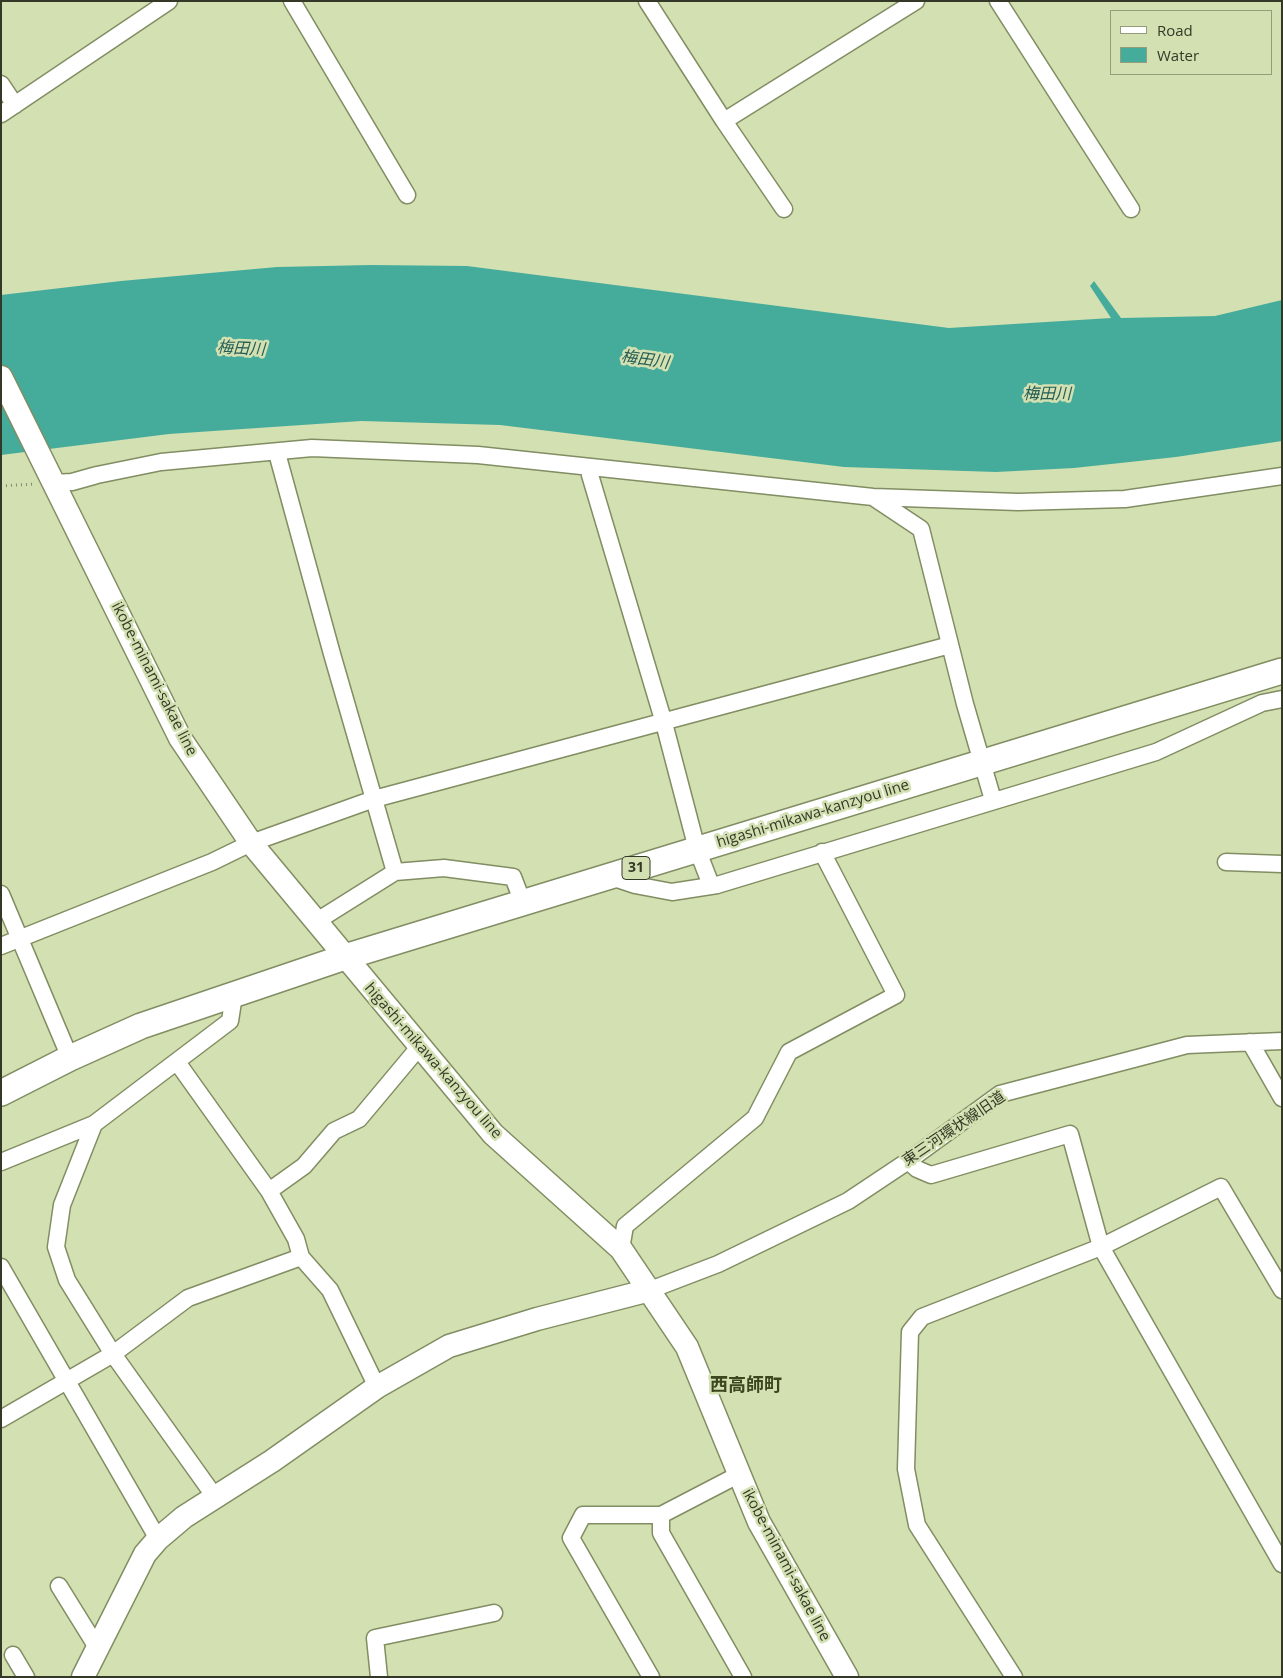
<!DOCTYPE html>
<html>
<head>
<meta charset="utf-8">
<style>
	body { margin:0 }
	#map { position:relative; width:1283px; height:1678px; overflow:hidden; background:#d3e0b2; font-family:"Open Sans",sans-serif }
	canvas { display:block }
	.frame { position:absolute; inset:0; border:2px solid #343927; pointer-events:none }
	.legend { position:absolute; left:1110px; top:10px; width:162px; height:65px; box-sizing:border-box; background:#d3e0b2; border:1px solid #939d7a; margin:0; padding:6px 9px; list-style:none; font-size:15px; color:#343927 }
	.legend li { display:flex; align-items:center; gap:10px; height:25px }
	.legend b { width:25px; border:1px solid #939d7a }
</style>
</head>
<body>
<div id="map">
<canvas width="1283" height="1678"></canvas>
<div class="frame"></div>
<ul class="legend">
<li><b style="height:6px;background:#fff"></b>Road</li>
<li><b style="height:14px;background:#45ac9b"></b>Water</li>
</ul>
</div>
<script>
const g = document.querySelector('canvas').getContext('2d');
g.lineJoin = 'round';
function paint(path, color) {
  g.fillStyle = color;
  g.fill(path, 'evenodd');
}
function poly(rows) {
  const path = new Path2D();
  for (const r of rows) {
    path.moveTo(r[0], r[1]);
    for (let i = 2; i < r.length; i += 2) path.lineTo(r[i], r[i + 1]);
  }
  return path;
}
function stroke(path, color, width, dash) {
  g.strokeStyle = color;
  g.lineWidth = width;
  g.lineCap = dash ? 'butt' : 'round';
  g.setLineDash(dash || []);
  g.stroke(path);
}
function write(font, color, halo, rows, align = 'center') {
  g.font = font + ' "Open Sans","Noto Sans JP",sans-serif';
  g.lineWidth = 5;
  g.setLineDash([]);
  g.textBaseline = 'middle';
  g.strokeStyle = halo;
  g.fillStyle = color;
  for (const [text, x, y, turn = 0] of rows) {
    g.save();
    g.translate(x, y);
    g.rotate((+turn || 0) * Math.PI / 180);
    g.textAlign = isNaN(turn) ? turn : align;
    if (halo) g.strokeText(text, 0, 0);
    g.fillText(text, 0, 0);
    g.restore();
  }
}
paint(poly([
	[371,265,467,266,949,328,1111,318,1090,286,1094,281,1121,318,1215,316,1282,300,1282,441,1176,457,1074,468,996,472,844,467,500,425,361,421,169,434,1,455,1,295,121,281,277,267]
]), '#45ac9b');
const street = poly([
	[292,1,407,195],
	[647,1,724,121,784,209],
	[998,1,1131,209],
	[1,84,15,105],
	[1,114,169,1],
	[724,121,916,1],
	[277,453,332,654,395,872],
	[592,469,590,475,664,723,697,849,711,885],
	[54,483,72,482,97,475,161,462,312,448,478,455,873,497,1018,502,1125,499,1282,476],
	[873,497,921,529,965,704,993,800],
	[1226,862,1282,864],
	[611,877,635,885,672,892,717,885,1156,752,1262,703,1282,699],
	[1,894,70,1058],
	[317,921,395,872,444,868,513,877,523,903],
	[1,946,212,862,251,843,374,799,950,645],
	[1250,1042,1282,1098],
	[177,1062,269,1191,296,1239,301,1257,330,1290,377,1387],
	[94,1124,62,1205,56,1247,67,1280,113,1354,215,1497],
	[908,1161,917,1169,931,1175,1070,1134,1101,1247,1282,1564],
	[1,1162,94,1124,230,1021,234,995],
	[269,1191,304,1166,334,1131,359,1119,420,1046],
	[621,1249,625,1226,755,1118,789,1052,896,995,822,852],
	[1,1267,158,1539],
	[650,1290,718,1264,848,1201,908,1161,1000,1094,1187,1045,1282,1041],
	[1,1419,113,1354,188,1298,301,1257],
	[661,1515,661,1533,743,1677],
	[59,1586,98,1649],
	[13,1655,26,1677],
	[379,1677,375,1638,494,1613],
	[651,1677,571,1538,583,1515,661,1515,738,1475],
	[1014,1677,917,1525,906,1469,910,1332,922,1317,1101,1247,1221,1187,1282,1290]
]);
const secondary = poly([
	[1,377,180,738,251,843,493,1134,621,1249,687,1347,759,1522,847,1677],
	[83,1677,145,1554,158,1539,184,1517,272,1461,377,1387,449,1346,537,1319,650,1290]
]);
const primary = poly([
	[1,1093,70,1058,141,1026,345,957,1282,671]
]);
stroke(street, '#818d62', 19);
stroke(secondary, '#818d62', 25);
stroke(primary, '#818d62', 28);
stroke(poly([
	[1,486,33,484]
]), '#828b6b', 3, [1, 4]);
stroke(street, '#fff', 16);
stroke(secondary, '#fff', 22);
stroke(primary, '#fff', 25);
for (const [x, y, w] of [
	[636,868,28]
]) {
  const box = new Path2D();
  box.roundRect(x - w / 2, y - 11.5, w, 23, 4);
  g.fillStyle = '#d3e0b2';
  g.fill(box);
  stroke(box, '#343927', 1);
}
write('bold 14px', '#343927', null, [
	["31",636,868]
]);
write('15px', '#343927', '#d3e0b2', [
	["ikobe-minami-sakae line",154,679,63],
	["higashi-mikawa-kanzyou line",813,814,-17],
	["higashi-mikawa-kanzyou line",433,1061,49],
	["東三河環状線旧道",954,1129,-34],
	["ikobe-minami-sakae line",786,1565,62]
]);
write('italic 16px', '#265e55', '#d3e0b2', [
	["梅田川",241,349,3],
	["梅田川",645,360,8],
	["梅田川",1047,394]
]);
write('bold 18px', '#3d461e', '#d3e0b2', [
	["西高師町",746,1386]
]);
</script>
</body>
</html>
